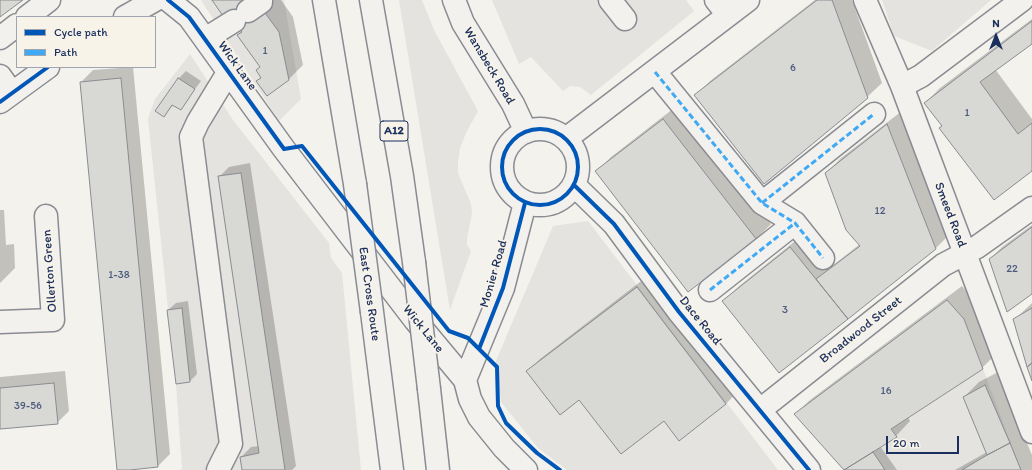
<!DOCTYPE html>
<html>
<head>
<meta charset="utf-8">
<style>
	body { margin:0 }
	#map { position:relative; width:1032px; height:470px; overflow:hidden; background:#f4f2ec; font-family:Itim,sans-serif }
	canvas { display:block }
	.legend { position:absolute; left:16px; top:16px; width:140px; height:52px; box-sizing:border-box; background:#f7f3e8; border:1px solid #9fa5b1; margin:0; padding:5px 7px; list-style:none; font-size:12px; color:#1b2f5e }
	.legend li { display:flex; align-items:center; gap:8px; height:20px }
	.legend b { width:20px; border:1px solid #9fa5b1 }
	.north { position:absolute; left:976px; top:16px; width:40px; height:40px; -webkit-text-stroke:3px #f7f3e8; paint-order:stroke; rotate:0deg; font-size:11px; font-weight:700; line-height:16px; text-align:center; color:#1b2f5e }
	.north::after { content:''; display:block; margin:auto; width:14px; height:18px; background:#1b2f5e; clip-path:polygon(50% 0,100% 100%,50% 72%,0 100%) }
	.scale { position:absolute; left:886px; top:436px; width:73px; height:18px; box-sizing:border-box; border:2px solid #1b2f5e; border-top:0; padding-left:5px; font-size:12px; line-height:14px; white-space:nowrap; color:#1b2f5e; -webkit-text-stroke:3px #f7f3e8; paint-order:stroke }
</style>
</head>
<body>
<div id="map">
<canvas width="1032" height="470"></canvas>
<ul class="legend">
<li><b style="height:5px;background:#0057b8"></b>Cycle path</li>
<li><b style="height:5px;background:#3fa9f5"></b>Path</li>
</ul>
<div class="north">N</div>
<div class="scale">20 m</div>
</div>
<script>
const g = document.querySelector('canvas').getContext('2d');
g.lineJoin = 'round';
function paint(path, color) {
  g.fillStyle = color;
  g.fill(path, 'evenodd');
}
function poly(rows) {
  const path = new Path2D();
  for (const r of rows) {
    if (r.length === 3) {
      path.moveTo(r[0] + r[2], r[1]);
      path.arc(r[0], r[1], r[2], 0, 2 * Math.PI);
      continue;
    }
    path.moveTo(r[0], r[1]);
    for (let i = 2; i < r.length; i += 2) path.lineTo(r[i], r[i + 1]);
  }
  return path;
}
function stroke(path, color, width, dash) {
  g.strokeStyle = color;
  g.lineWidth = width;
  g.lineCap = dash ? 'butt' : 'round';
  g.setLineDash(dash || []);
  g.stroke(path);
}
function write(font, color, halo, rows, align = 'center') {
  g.font = font + ' Itim,sans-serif';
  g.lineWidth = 4;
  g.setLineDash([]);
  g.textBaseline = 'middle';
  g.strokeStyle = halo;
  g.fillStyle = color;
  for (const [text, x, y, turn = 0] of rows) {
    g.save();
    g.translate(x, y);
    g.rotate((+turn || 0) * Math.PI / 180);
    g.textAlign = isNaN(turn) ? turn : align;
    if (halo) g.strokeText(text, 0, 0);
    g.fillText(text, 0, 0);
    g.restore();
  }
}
paint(poly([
	[201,0,284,0,301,99,279,121],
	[399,0,422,0,434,30,478,111,466,133,460,148,458,162,458,173,471,204,472,213,467,239,467,245,471,251,450,310],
	[492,0,686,0,694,11,591,95,580,87,570,86,563,91,531,57,519,64],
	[882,0,991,0,932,51,894,36],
	[190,54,233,120,329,243,331,258,342,273,361,470,179,470,182,469,176,384,148,119,155,99],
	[588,221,778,470,567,470,538,448,501,402,496,361,553,226],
	[983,369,1021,470,844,470,896,437,891,429]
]), '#e4e3df');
paint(poly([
	[213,0,268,4,274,0,281,0,293,17,303,65,288,80,257,81,262,77,261,67,238,35,242,31],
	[815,0,852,0,882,83,867,97,696,95,710,81],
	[1032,19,1032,42,995,69,1032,119,1032,169,943,126,925,103,940,88],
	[133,67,170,454,158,466,118,470,81,82,93,70],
	[186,71,201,81,180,109,174,104,164,116,157,111,179,78],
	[678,105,771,224,756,239,597,171,611,157],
	[902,111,950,234,935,249,779,372,723,302,738,287,805,233,832,266,860,244,826,173,841,158],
	[250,163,296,466,292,470,243,470,241,457,251,447,259,446,219,177,229,167],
	[0,210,4,210,6,245,14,244,15,268,0,283],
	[1032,225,1032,292,990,259,1002,247],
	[649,275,738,391,726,404,679,439,664,420,580,399,528,371,540,359],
	[962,286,978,304,997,353,982,368,908,417,910,421,896,436,880,446,897,470,845,470,848,467,795,414,810,400],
	[188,301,197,374,190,381,168,310,176,303],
	[1032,303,1032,378,1014,320],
	[65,371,69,411,57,423,0,428,0,377],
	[1000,371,1024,427,1018,433,1022,431,1032,455,1032,470,955,470,987,452,964,397,979,382]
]), '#0003');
const building = poly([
	[0,0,23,0,0,17,0,0],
	[212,0,253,0,263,10,279,32,289,80,267,96,256,81,261,78,256,70,260,67,237,35,242,32,228,13,223,16,212,0],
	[817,0,832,0,868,98,764,184,694,95,817,0],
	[1032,21,1032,44,980,82,1018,134,1032,123,1032,171,994,200,939,128,942,126,924,103,1032,21],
	[121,78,158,467,130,470,117,470,80,82,121,78],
	[178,78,195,89,181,110,172,105,164,117,155,111,178,78],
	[663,119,757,240,688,292,595,171,663,119],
	[887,124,936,249,848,319,816,279,860,246,846,230,825,173,887,124],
	[241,173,285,470,242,470,240,457,259,453,218,176,241,173],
	[1032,227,1032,294,1007,312,989,259,1032,227],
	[790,247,848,319,779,373,722,301,790,247],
	[637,287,726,404,679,441,664,421,621,454,579,400,560,415,526,371,637,287],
	[947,300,964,319,983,369,891,429,897,437,844,470,794,414,947,300],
	[182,308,190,382,176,384,167,310,182,308],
	[1032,308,1032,363,1027,367,1013,319,1032,308],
	[1032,363,1032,381,1027,367,1032,363],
	[54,383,58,424,0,429,0,388,54,383],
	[985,385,1010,443,987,455,963,397,985,385],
	[1010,443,1021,470,962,470,987,455,1010,443],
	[873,452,885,470,844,470,873,452]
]);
paint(building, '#d8d8d5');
stroke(building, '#898c92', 1);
const minor = poly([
	[168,0,189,17,284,149,415,320,465,380,470,399,479,417,504,448,526,470],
	[454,0,463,23,513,104,526,132],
	[610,0,625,19],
	[716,0,728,15],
	[865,0,902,86,1032,432],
	[248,11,261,2,261,0],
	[27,17,49,0],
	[125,17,155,0],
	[0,38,17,25],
	[205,39,234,21],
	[655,72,762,203,795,223,823,258],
	[0,76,12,93],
	[902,86,921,76,1022,0],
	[0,102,48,67],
	[540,167,38],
	[567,138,748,0],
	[574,185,614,224,679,312,809,470],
	[762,203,874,114],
	[710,290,795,223],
	[0,322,53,320,46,216],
	[465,380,503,288,525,203],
	[760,410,943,265,977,247,1032,208],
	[218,470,231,444,191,137,198,122,229,71]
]);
const highway = poly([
	[324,0,355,184],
	[371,0,402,176,414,262],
	[372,312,392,470],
	[429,389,438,470]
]);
stroke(minor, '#898c92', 25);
stroke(highway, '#898c92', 25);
stroke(minor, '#f2f1ed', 22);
stroke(highway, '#f2f1ed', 22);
const highwayBridge = poly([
	[355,184,372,312],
	[414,262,429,389]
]);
stroke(highwayBridge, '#898c92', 25, []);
stroke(highwayBridge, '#f2f1ed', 22);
stroke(poly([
	[655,72,762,203,795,223,823,258],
	[762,203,874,114],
	[710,290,795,223]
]), '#3fa9f5', 3, [6, 3]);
stroke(poly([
	[168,0,189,17,284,149,302,146,449,331,468,338,497,367,498,406,506,423,537,453,560,470],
	[0,102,48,67],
	[540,167,38],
	[574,185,614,224,679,312,809,470],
	[479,349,503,288,525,203]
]), '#0057b8', 4);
write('11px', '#4a597c', null, [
	["1",265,51],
	["6",793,68],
	["1",967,113],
	["12",880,211],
	["22",1012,269],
	["1-38",119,275],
	["3",785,310],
	["16",886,391],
	["39-56",28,406]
]);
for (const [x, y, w] of [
	[394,131,28]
]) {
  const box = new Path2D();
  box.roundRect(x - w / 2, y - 10, w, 20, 3);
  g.fillStyle = '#f7f3e8';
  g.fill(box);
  stroke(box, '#1b2f5e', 1);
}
write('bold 12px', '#1b2f5e', null, [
	["A12",394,131]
]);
write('13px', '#1b2f5e', '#f7f3e8', [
	["Wick Lane",237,66,54],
	["Wansbeck Road",489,66,59],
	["Smeed Road",950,215,69],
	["Ollerton Green",50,271,-94],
	["Monier Road",494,274,-74],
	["East Cross Route",369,294,82],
	["Dace Road",700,321,51],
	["Wick Lane",423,329,51],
	["Broadwood Street",861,330,-38]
]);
</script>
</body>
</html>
